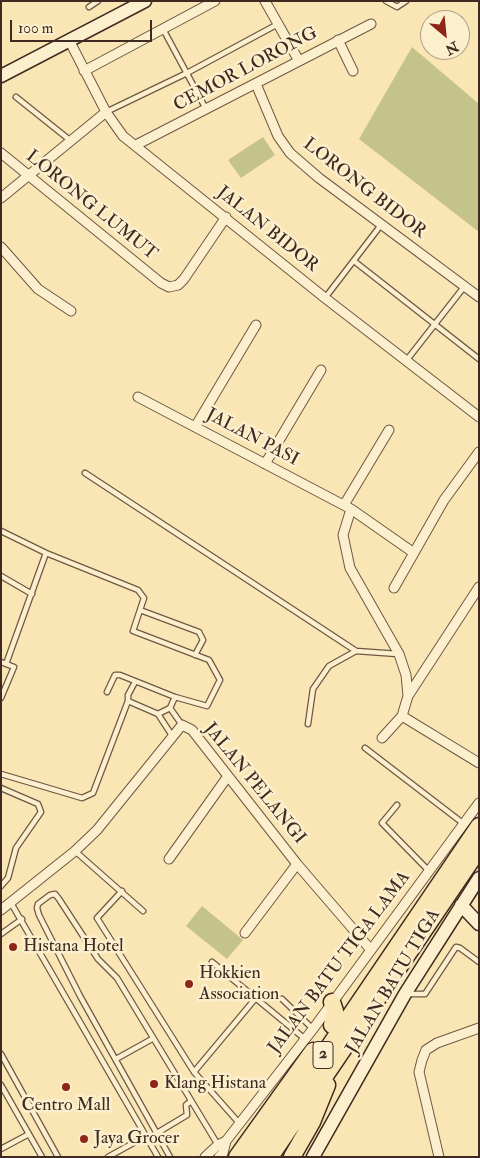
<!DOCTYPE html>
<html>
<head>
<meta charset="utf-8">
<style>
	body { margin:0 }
	#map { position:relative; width:480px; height:1158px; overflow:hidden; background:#fae6b4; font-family:"IM FELL Double Pica",serif }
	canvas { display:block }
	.frame { position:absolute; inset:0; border:2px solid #3f2920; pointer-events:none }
	.north { position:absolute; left:420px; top:10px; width:50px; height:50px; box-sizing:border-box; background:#fcefce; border:1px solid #b0a088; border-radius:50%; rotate:152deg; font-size:14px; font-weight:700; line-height:20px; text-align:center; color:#3f2920 }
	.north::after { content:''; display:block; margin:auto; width:18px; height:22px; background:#8f2418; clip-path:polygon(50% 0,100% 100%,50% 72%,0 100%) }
	.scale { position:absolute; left:10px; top:20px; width:142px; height:22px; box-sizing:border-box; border:2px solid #3f2920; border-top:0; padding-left:6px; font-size:15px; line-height:18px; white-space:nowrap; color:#3f2920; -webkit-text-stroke:4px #fcefce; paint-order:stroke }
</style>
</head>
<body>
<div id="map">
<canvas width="480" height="1158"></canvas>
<div class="frame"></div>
<div class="north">N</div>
<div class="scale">100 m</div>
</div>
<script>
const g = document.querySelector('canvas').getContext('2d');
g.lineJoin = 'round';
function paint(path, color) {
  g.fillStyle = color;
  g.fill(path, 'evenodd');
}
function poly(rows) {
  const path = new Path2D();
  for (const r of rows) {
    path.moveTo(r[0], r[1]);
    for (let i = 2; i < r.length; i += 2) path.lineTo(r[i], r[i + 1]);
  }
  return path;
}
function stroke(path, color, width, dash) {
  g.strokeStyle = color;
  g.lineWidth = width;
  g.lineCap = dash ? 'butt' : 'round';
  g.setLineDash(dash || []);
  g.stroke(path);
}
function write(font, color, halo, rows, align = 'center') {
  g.font = font + ' "IM FELL Double Pica",serif';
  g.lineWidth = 5;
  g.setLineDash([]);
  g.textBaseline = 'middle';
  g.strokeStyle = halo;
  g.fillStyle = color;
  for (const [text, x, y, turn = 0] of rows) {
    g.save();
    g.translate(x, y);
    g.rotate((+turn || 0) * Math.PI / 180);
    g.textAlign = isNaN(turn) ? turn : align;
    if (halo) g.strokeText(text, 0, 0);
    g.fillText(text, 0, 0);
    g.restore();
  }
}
paint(poly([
	[412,47,479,104,479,232,359,139],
	[263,137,275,155,241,178,228,160],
	[202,906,243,940,227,959,186,926]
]), '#c4c389');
const lane = poly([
	[386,1,397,7,406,1],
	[89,7,98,1],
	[163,29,206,109],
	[16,97,71,141],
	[106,112,187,73,278,24],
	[354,261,479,359],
	[325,298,381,225],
	[406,361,464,287],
	[85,473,356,651,398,654],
	[1,531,46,553,138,590,144,598,133,631,209,660,220,680,207,706,175,697,170,708,158,714],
	[1,576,32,594],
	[140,610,199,632,203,640,195,655],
	[1,662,14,667,1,698],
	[6,664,46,553],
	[107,692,115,675,120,675,175,697],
	[128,701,128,695,135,682],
	[170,708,182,725],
	[308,724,313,689,329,666,356,651],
	[365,748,464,824],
	[1,774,82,798,93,793,128,701,158,714,173,737],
	[1,788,38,804,41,812,16,848,8,878,1,886],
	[397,805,382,823,429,871],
	[75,851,143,911],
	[122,891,97,918,194,1072,240,1124],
	[11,903,158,1157],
	[1,934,22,919],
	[212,962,305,1039],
	[408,994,425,994,456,947,460,948,479,962],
	[282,999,313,1029],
	[1,1054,58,1157],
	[116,1059,152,1039],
	[194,1072,255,999],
	[1,1085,42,1157],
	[157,1133,187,1115,186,1105,191,1101],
	[1,1149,29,1134],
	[108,1157,146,1136],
	[170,1157,80,996,39,915,37,908,38,904,50,895,55,894,59,899,98,959,117,978,218,1145]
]);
const street = poly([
	[265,1,299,61],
	[69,40,106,112,123,136,325,298,479,417],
	[338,40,353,71],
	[84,71,215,1],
	[256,84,278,136,290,153,319,178,479,297],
	[136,145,371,24],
	[1,153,161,283,169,287,178,285,184,279,226,217],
	[1,198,106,112],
	[1,247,38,289,71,311],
	[138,397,351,509,414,553],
	[195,427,256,325],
	[265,464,321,370],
	[344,505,389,430],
	[351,509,343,535,350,568,399,654,406,675,408,696],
	[394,588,444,500,479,452],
	[402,716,479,763],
	[382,738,402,716,408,696,479,587],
	[169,859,228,776],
	[1,910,75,851,97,830,182,725,192,730,297,864,371,950],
	[245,933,297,864],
	[205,1157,218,1145,226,1141],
	[219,1157,223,1153,226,1141,313,1029,479,803],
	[439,1157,419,1072,422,1060,426,1050,437,1043,479,1028]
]);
const secondary = poly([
	[1,76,145,1],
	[461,905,479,924],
	[313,1157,405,994,479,878]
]);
const highway = poly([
	[332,1025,335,1011,332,1002],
	[237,1157,313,1051],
	[254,1157,479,826],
	[270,1157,479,849],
	[292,1157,312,1122,327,1085]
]);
stroke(lane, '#6e5845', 7);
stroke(street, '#6e5845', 11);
stroke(secondary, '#3f2920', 15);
stroke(highway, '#3f2920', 19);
stroke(lane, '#fcefce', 4.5);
stroke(street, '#fcefce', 9);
stroke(secondary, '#fcefce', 12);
stroke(highway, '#fae6b4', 16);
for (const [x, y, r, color] of [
	[13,947,5,"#8f2418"],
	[189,984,5,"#8f2418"],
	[154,1084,5,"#8f2418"],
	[66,1087,5,"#8f2418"],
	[84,1139,5,"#8f2418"]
]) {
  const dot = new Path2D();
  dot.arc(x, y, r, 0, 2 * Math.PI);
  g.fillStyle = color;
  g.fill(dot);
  stroke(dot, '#fcefce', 2);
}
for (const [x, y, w] of [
	[323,1055,20]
]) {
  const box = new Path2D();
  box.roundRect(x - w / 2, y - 13.5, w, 27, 4);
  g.fillStyle = '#fcefce';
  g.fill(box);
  stroke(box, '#3f2920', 1);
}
write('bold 16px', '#3f2920', null, [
	["2",323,1055]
]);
write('18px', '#3f2920', '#fcefce', [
	["CEMOR LORONG",246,70,-28],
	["LORONG BIDOR",364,189,38],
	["LORONG LUMUT",91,206,39],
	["JALAN BIDOR",267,230,39],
	["JALAN PASI",252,438,28],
	["JALAN PELANGI",254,784,51],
	["JALAN BATU TIGA LAMA",340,963,-53],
	["JALAN BATU TIGA",394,982,-59]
]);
write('18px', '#3f2920', '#fcefce', [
	["Histana Hotel",23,947],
	["Hokkien",199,974],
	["Association",199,995],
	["Klang Histana",164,1084],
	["Centro Mall",66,1106,"center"],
	["Jaya Grocer",94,1139]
], 'left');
</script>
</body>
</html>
